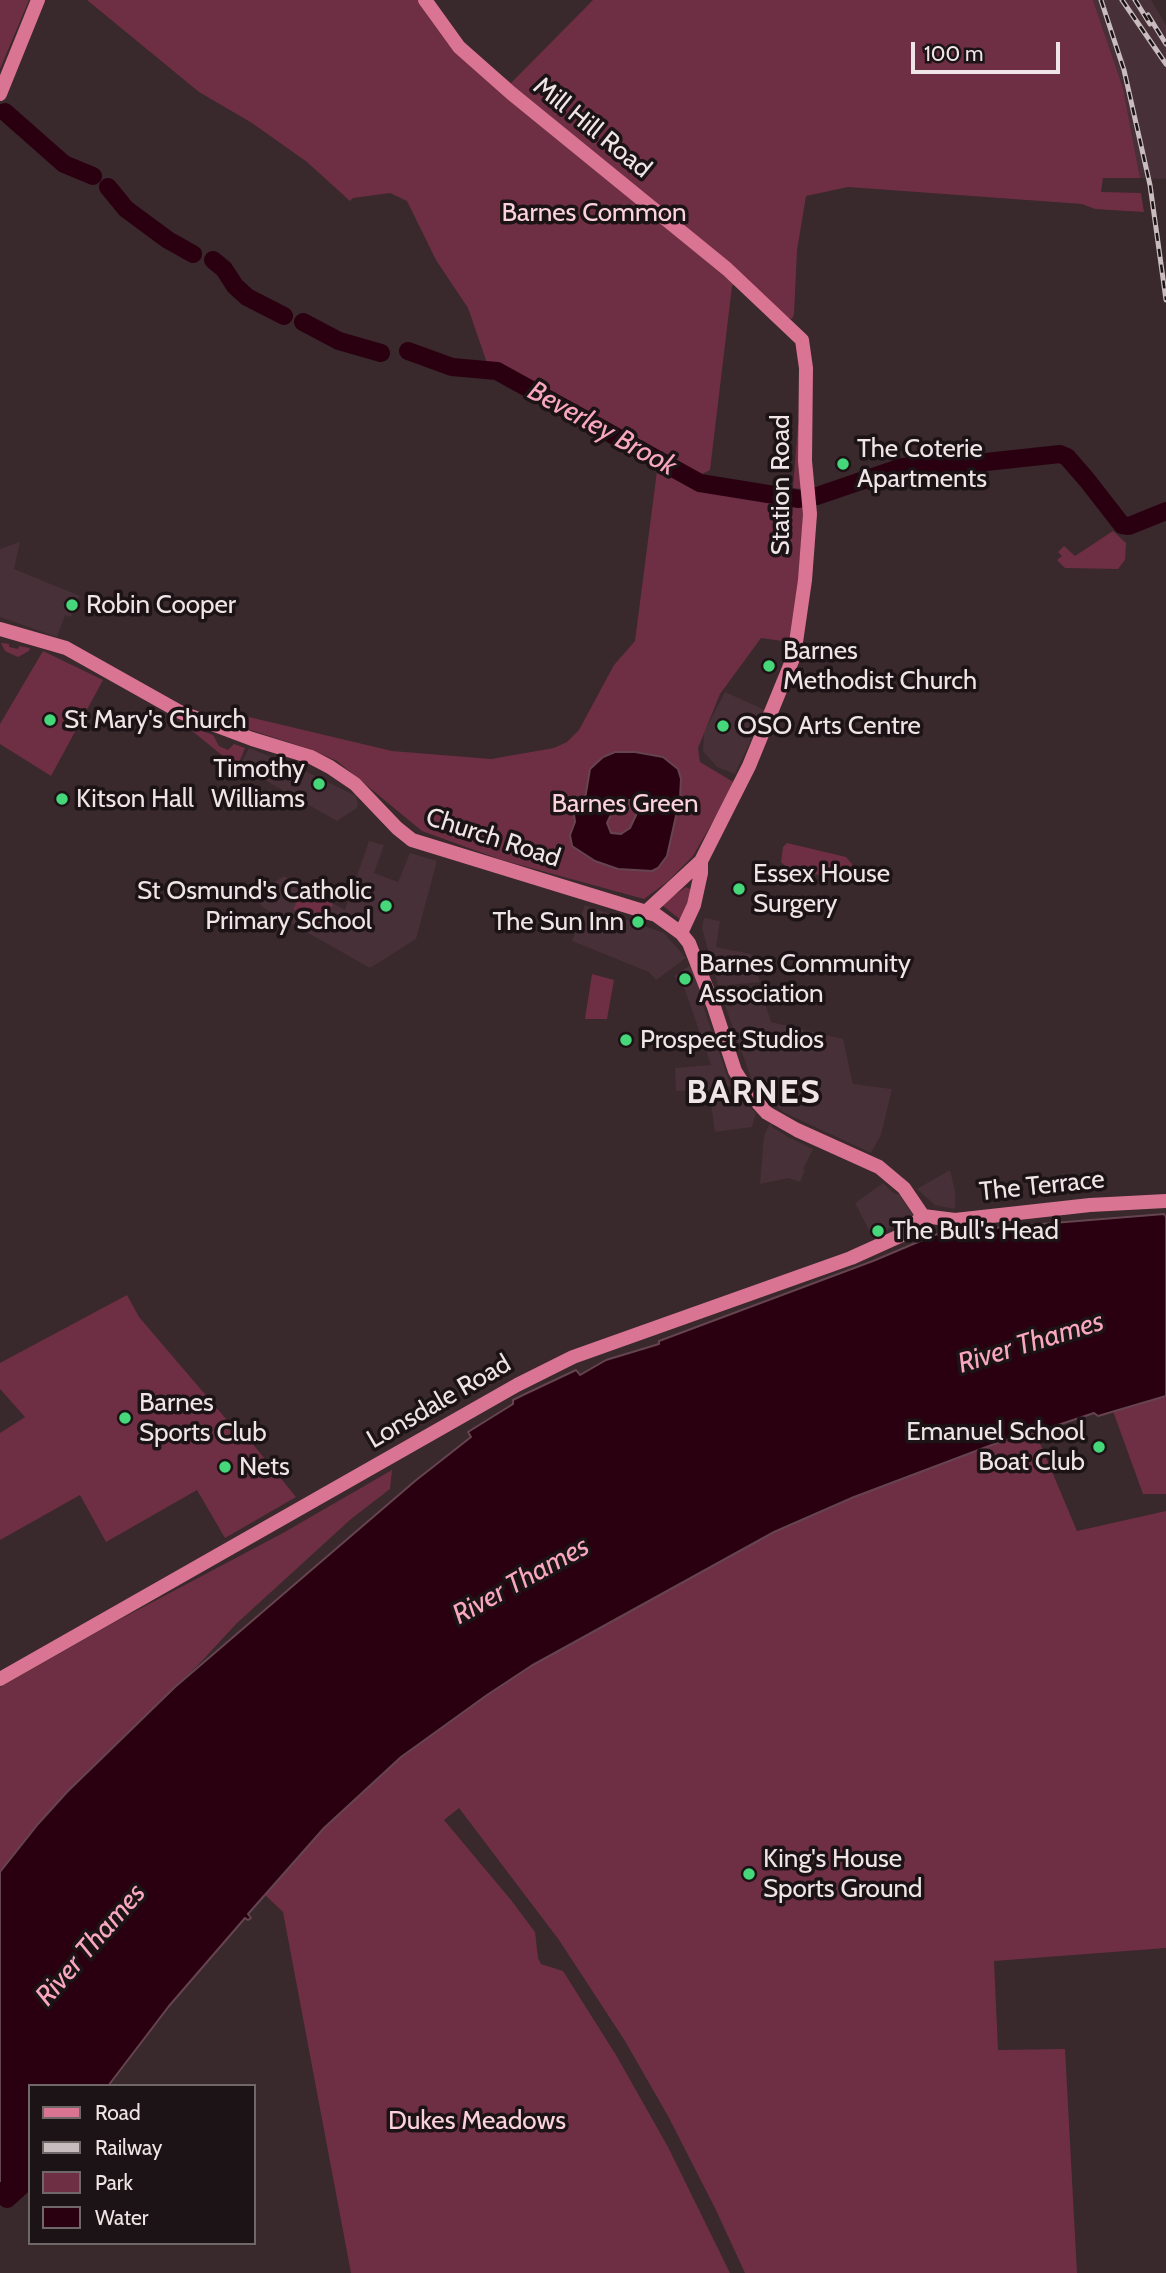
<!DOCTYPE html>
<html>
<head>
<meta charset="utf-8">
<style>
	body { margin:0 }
	#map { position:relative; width:1166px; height:2273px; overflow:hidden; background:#39282c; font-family:Cabin,sans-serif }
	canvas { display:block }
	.legend { position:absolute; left:28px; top:2084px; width:228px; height:161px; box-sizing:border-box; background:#1b1315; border:2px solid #706769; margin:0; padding:9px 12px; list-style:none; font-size:21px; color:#efe4e6 }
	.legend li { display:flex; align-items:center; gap:14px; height:35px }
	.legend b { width:35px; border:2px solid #706769 }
	.scale { position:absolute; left:911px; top:42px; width:149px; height:32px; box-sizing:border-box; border:4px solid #efe4e6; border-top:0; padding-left:9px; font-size:21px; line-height:24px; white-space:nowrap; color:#efe4e6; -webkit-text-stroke:5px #1b1315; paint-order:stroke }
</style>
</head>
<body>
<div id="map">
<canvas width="1166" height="2273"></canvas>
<ul class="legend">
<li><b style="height:9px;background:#da7493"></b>Road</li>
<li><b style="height:9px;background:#c8bcbf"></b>Railway</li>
<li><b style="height:19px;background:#6e2f44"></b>Park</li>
<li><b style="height:19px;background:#2a0010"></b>Water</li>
</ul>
<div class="scale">100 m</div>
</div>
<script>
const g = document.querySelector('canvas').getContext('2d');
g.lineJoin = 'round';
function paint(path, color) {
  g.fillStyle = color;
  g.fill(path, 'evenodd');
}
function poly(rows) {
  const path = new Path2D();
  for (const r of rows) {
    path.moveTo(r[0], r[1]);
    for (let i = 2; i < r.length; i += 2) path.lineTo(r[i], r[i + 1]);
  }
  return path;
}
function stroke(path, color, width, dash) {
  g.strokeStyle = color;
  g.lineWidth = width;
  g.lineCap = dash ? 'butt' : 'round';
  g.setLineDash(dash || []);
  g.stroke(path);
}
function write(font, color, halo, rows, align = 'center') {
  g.font = font + ' Cabin,sans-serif';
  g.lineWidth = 7;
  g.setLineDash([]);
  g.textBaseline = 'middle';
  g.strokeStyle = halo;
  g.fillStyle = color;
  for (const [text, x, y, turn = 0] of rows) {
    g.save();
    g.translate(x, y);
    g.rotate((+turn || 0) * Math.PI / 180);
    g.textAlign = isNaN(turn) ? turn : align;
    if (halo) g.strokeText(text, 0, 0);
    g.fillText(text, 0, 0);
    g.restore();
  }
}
paint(poly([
	[1093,0,1151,0,1166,25,1166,179,1140,178,1123,88],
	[20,542,14,569,80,596,71,617,65,615,57,637,0,617,0,549],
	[725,692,765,710,735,774,717,767,703,751,704,732],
	[249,748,299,768,356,796,358,803,357,808,337,821,240,766],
	[369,841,384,845,374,873,398,882,410,853,437,861,416,939,370,968,264,908,257,901,259,892,284,876,345,910],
	[585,905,664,933,686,958,656,980,649,972,572,941],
	[704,918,720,921,716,947,751,954,760,982,718,986,702,928],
	[692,964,705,1002,702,1003,731,1086,708,1090,676,1091,675,1068,711,1065,685,990,674,976],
	[761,991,771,1022,843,1039,853,1084,892,1089,881,1135,871,1153,783,1112,763,1095,755,1086,751,1078,722,997],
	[733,1090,756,1113,752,1127,715,1132,710,1097],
	[770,1123,772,1127,788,1137,813,1149,803,1169,805,1170,800,1182,789,1178,760,1184,764,1136],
	[950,1170,955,1191,955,1209,935,1205,917,1189],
	[883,1183,893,1193,900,1195,913,1215,873,1238,855,1203]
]), '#473037');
paint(poly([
	[0,0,29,0,0,69],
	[87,0,434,0,465,45,511,83,593,0,1093,0,1123,88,1140,178,1103,178,1101,192,1141,193,1144,212,1095,209,1082,204,848,187,806,196,797,250,794,314,792,319,786,317,740,275,732,286,710,470,702,474,691,470,487,363,468,308,436,260,407,201,390,193,353,198,350,201,307,162,252,123,199,92],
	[798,425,800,425,802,489,793,488],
	[658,463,706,493,712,480,803,494,803,513,800,567,789,642,761,638,720,694,698,748,700,762,735,783,693,856,667,882,644,899,502,860,422,831,337,761,310,749,244,728,249,717,392,751,491,759,554,748,567,742,579,730,614,665,635,641],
	[1113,531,1126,543,1125,560,1118,569,1065,568,1057,560,1062,556,1058,552,1064,546,1075,556],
	[1,643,9,644,9,647,18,649,19,646,30,648,29,651,18,657,5,651],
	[43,651,103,680,51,776,0,744,0,724],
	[190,726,213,735,219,746,228,750,234,744,245,748,238,765,229,761,191,730],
	[787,843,846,857,852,864,854,877,846,881,787,868,781,862,783,847],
	[686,887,694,891,681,920,663,906,663,903],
	[305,888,333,904,322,925,293,909],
	[592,974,614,980,607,1019,585,1019],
	[127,1295,139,1317,227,1420,234,1423,242,1431,296,1497,225,1538,197,1490,106,1542,80,1495,0,1540,0,1433,25,1417,0,1389,0,1363],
	[1166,1396,1166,1494,1143,1494,1113,1411],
	[1034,1429,1077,1531,1166,1511,1166,1948,994,1961,998,2050,1065,2049,1077,2273,745,2273,715,2208,668,2116,625,2041,559,1940,459,1808,444,1820,511,1900,535,1932,538,1958,541,1964,563,1971,616,2055,668,2147,730,2273,351,2273,283,1912,265,1895,324,1828,401,1757,487,1695,531,1666,774,1532,857,1496],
	[392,1470,390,1489,351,1519,236,1624,201,1662,67,1792,38,1824,0,1872,0,1687,115,1622,283,1533]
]), '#6e2f44');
const water = poly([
	[615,752,635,752,663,757,678,769,681,779,680,798,667,856,658,868,652,871,618,869,595,861,572,846,570,835,575,822,574,815,577,807,585,799,590,769,603,757,615,752],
	[632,800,638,811,630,828,621,834,611,833,607,823,615,806,622,800,632,800],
	[1164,1214,1166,1217,1166,1396,1098,1416,1094,1413,1040,1431,1034,1429,854,1497,774,1532,531,1666,487,1695,401,1757,324,1828,248,1914,251,1918,248,1920,245,1918,169,2006,108,2086,30,2086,30,2178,7,2199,0,2191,0,1872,38,1824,67,1792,175,1687,415,1481,471,1437,468,1432,513,1404,513,1400,523,1395,576,1370,580,1375,606,1360,659,1344,659,1341,873,1261,937,1234,940,1237,954,1235,957,1232,1004,1227,1164,1214]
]);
paint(water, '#2a0010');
stroke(water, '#654450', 2);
stroke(poly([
	[5,112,64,164,93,176],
	[108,187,126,209,168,240,193,254],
	[213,260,224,269,235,286,247,297,284,316],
	[303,322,339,341,381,353],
	[408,351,452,367,497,371,700,483,799,499],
	[817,496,902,467,958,465,1060,454,1067,457,1087,480,1122,525,1129,526,1166,511],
	[0,2191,7,2199,30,2178]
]), '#2a0010', 18);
stroke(poly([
	[425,0,459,47,511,93,727,269,802,340,806,368,805,461,810,514,805,580,794,656,749,766,701,861,647,911],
	[0,94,38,0],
	[0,629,66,648,180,712,252,739,311,757,330,767,355,784,397,828,412,840,656,915,681,933,689,943,714,1007,735,1071,749,1093,767,1113,797,1130,879,1167,904,1188,923,1216],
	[681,933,694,905,701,873,701,861],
	[923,1216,955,1220,1090,1205,1166,1201],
	[0,1679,517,1385,573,1357,851,1258,902,1235,923,1216]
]), '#da7493', 14);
const rail = poly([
	[1101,0,1124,70,1150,185,1166,300],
	[1122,0,1166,64],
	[1135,0,1150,24],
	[1148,15,1166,44]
]);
stroke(rail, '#c8bcbf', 5);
stroke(rail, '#1b1315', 2.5, [8]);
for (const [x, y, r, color] of [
	[843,464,7,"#45d77a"],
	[72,605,7,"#45d77a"],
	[769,666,7,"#45d77a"],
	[50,720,7,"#45d77a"],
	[723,726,7,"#45d77a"],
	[319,784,7,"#45d77a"],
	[62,799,7,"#45d77a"],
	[739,889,7,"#45d77a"],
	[386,906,7,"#45d77a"],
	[638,922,7,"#45d77a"],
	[685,979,7,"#45d77a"],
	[626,1040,7,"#45d77a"],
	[878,1231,7,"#45d77a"],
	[125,1418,7,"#45d77a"],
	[1099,1447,7,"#45d77a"],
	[225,1467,7,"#45d77a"],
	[749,1874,7,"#45d77a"]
]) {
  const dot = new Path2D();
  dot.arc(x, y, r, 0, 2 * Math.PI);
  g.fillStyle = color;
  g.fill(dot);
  stroke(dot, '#1b1315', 2.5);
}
write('26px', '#efe4e6', '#1b1315', [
	["Mill Hill Road",592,128,39],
	["Station Road",781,485,-90],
	["Church Road",493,838,18],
	["The Terrace",1042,1186,-6],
	["Lonsdale Road",439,1402,-30]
]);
write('26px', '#fcd2dc', '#1b1315', [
	["Barnes Common",594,213],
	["Barnes Green",625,804],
	["Dukes Meadows",477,2121]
]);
write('26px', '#efe4e6', '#1b1315', [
	["The Coterie",857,449],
	["Apartments",857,479],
	["Robin Cooper",86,605],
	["Barnes",783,651],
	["Methodist Church",783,681],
	["St Mary's Church",64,720],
	["OSO Arts Centre",737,726],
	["Timothy",305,769,"right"],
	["Williams",305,799,"right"],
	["Kitson Hall",76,799],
	["Essex House",753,874],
	["Surgery",753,904],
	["St Osmund's Catholic",372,891,"right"],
	["Primary School",372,921,"right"],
	["The Sun Inn",624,922,"right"],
	["Barnes Community",699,964],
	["Association",699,994],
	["Prospect Studios",640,1040],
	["The Bull's Head",892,1231],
	["Barnes",139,1403],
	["Sports Club",139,1433],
	["Emanuel School",1085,1432,"right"],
	["Boat Club",1085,1462,"right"],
	["Nets",239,1467],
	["King's House",763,1859],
	["Sports Ground",763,1889]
], 'left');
write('italic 28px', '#f9a7be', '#1b1315', [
	["Beverley Brook",602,429,29],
	["River Thames",1031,1343,-17],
	["River Thames",521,1581,-29],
	["River Thames",91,1945,-49]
]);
g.letterSpacing = '2px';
write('bold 33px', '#efe4e6', '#1b1315', [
	["BARNES",754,1093]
]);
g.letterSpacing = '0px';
</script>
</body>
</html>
